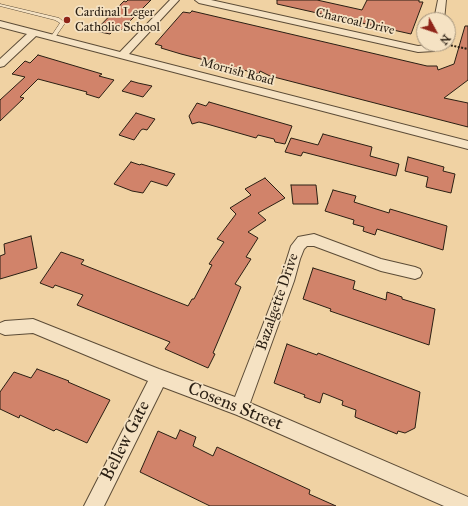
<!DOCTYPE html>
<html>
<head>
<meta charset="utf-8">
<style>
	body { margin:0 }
	#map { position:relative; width:468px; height:506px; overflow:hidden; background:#f0d2a3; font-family:"IM FELL Great Primer",serif }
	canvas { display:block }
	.north { position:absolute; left:416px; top:12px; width:40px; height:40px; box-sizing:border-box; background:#f5e2c3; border:1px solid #a4947d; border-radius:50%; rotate:130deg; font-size:11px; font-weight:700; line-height:16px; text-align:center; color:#2a1f13 }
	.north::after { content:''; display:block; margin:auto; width:14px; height:18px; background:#8f2418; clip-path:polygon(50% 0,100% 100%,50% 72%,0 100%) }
</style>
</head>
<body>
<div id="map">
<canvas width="468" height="506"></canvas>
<div class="north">N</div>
</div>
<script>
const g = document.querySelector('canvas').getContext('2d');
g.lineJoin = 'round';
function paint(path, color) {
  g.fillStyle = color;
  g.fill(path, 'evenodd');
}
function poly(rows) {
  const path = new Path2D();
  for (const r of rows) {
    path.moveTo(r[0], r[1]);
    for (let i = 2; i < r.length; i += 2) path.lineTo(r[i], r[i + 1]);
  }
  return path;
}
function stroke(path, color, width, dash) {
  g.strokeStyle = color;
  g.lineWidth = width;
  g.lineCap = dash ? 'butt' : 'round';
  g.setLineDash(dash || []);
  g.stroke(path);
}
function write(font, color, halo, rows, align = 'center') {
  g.font = font + ' "IM FELL Great Primer",serif';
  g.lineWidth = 3.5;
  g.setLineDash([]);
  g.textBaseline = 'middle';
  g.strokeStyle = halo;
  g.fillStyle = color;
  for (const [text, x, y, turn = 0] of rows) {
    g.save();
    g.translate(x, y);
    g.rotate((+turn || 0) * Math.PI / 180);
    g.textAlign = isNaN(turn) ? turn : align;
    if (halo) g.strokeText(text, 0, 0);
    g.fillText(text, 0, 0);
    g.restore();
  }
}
const building = poly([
	[128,0,151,0,120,31,114,30,110,34,95,31,124,1,126,2,128,0],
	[277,0,317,0,362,10,367,0,419,0,419,2,423,2,411,34,277,4,277,0],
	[192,11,427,66,437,66,438,70,454,64,465,26,468,26,468,80,444,98,468,103,468,127,270,76,260,71,259,74,181,54,161,48,162,46,155,44,183,12,190,13,192,11],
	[38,55,102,74,99,76,114,80,99,98,86,94,87,92,38,79,20,97,24,98,0,121,0,100,25,77,12,74,25,61,30,63,38,55],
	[131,81,138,83,152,86,143,97,122,91,131,81],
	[209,102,292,126,285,144,275,142,274,139,258,135,256,138,207,124,199,122,192,124,189,116,197,103,206,106,209,102],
	[136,113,155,119,147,130,143,129,141,130,134,140,119,135,136,113],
	[323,134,372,147,370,156,399,164,396,176,303,152,301,156,285,152,291,138,318,145,323,134],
	[408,157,444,167,443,171,455,174,451,193,426,187,428,177,405,171,408,157],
	[131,162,140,165,141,164,175,174,167,186,151,181,143,193,132,191,114,184,131,162],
	[265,178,285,198,258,213,266,220,248,232,258,238,246,257,251,259,235,284,241,287,213,353,215,354,208,368,165,349,170,342,77,305,83,295,55,285,53,288,40,283,61,252,84,260,81,264,188,306,192,299,194,299,212,265,209,264,224,242,217,239,236,214,230,208,251,195,245,189,265,178],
	[291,185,316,185,318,204,293,204,291,185],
	[333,190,356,196,354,202,389,213,390,209,447,226,443,250,377,229,375,235,363,231,364,227,353,224,354,220,325,211,333,190],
	[31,236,37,268,0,279,0,256,5,254,4,244,31,236],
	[313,268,355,281,353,289,386,300,387,292,402,297,402,299,435,309,429,345,330,311,331,309,303,299,313,268],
	[287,344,317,355,318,353,420,392,415,428,405,433,398,431,397,434,355,417,356,410,342,405,343,401,323,393,320,403,304,397,305,395,274,383,287,344],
	[37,369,69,381,68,382,110,400,87,443,56,429,54,431,20,415,19,418,0,409,0,392,14,372,31,378,37,369],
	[180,430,196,437,193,446,213,456,217,447,310,490,309,494,336,506,210,506,140,472,158,431,176,439,180,430]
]);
paint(building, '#d1836a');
stroke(building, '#2a1f13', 1);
const lane = poly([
	[0,4,59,18,65,23,54,39,50,39,50,38,60,23,55,20,0,6,0,4]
]);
const street = poly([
	[170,0,179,0,129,54,468,141,468,149,36,36,4,66,0,67,0,59,27,34,0,27,0,21,120,52,170,0],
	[195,0,211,0,418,46,438,44,434,51,418,52,199,3,195,0],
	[438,0,446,0,444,20,434,20,438,0],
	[314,234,381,259,415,267,420,269,422,273,420,277,415,279,381,271,314,246,307,246,304,249,300,259,294,281,250,403,468,497,468,506,444,506,237,415,163,387,104,506,84,506,148,381,33,333,5,335,0,333,0,323,5,321,33,319,159,369,235,397,280,281,291,246,298,237,314,234]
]);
stroke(lane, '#5c4c37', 1);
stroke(street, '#5c4c37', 2);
stroke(poly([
	[444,44,468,49]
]), '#2a1f13', 2, [2, 1.5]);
paint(lane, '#f5e2c3');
paint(street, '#f5e2c3');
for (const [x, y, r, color] of [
	[67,20,4,"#8f2418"]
]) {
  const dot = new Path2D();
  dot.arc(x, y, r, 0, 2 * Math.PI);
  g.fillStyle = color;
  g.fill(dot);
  stroke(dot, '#f5e2c3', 1.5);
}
write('13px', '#2a1f13', '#f5e2c3', [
	["Cardinal Leger",75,13],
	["Catholic School",75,28]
], 'left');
write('13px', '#2a1f13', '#f5e2c3', [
	["Charcoal Drive",355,22,13],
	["Morrish Road",237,72,15]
]);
write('15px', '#2a1f13', '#f5e2c3', [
	["Bazalgette Drive",278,302,-71]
]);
write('18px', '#2a1f13', '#f5e2c3', [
	["Cosens Street",235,407,22],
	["Bellew Gate",126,441,-63]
]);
</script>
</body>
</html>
